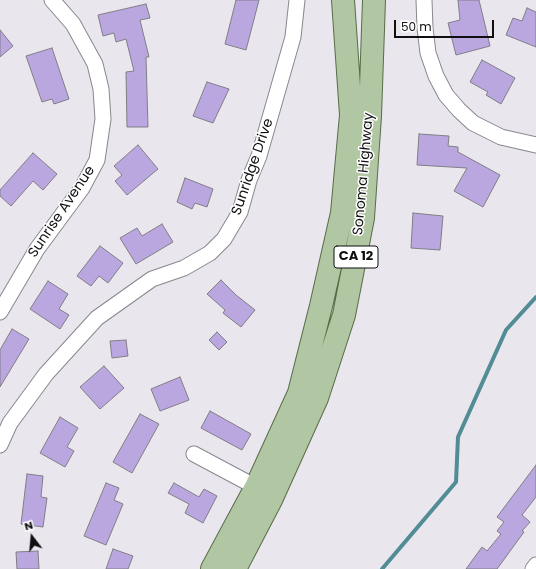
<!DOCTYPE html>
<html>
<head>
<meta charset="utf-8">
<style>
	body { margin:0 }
	#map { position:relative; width:536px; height:569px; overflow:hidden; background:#e9e6ee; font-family:Poppins,sans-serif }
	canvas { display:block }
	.north { position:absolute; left:12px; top:517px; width:40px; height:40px; -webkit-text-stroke:3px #fff; paint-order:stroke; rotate:344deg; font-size:11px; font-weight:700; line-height:16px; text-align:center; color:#0f0e11 }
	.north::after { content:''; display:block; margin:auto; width:14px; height:18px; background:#0f0e11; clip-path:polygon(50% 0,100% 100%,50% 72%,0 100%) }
	.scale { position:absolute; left:394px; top:20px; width:100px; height:18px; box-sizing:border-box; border:2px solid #0f0e11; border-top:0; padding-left:5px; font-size:12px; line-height:14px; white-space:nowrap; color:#0f0e11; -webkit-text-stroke:3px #fff; paint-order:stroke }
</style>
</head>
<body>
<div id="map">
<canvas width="536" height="569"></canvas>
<div class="north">N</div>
<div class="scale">50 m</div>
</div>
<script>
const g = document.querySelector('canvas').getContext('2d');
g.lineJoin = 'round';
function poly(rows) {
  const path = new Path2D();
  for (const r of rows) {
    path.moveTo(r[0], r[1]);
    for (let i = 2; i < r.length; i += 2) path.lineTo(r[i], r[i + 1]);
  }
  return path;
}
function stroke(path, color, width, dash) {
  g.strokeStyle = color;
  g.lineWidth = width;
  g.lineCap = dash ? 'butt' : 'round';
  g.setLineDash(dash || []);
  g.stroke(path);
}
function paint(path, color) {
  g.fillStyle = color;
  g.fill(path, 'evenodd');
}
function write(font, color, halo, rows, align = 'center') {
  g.font = font + ' Poppins,sans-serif';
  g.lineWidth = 3;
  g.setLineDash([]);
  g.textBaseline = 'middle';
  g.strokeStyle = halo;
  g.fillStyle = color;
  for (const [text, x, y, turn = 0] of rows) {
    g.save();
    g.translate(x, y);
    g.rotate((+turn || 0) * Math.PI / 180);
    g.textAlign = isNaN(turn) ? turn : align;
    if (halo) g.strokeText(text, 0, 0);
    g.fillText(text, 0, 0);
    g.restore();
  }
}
stroke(poly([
	[382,569,456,482,458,437,506,330,536,297]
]), '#528c95', 4);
const building = poly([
	[236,0,259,0,246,50,225,44,236,0],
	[458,0,479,0,490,46,456,55,448,23,460,20,458,0],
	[146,4,150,18,140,20,149,57,146,57,148,127,127,127,126,72,134,71,126,39,116,42,114,33,103,36,98,15,146,4],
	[527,8,536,12,536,47,506,35,513,18,522,21,527,8],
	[0,30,13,46,0,57,0,30],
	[52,48,69,99,54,104,52,99,42,102,26,56,52,48],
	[482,60,515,78,501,104,486,95,488,92,470,82,482,60],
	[207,82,229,89,213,123,193,116,207,82],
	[419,134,449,136,448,146,458,147,458,152,500,175,483,207,454,191,467,168,417,165,419,134],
	[138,145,158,169,127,195,115,181,122,175,114,166,138,145],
	[33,153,57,174,43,190,33,181,11,206,0,196,0,190,33,153],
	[185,178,213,189,207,207,195,203,192,209,177,202,185,178],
	[413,213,443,216,440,250,411,248,413,213],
	[162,224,173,242,136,264,120,238,137,228,142,236,162,224],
	[100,246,123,263,108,283,99,276,91,286,77,276,100,246],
	[221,280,236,295,255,310,241,327,223,313,225,310,207,294,221,280],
	[48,281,68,294,59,309,69,315,60,329,30,309,48,281],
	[12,329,29,339,0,387,0,350,12,329],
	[217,332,227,342,219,350,209,340,217,332],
	[126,340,128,356,112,358,110,341,126,340],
	[104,366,124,388,100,409,80,387,104,366],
	[180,377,189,400,160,411,151,389,180,377],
	[210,411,251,434,242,450,201,428,210,411],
	[140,414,159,424,132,473,113,462,140,414],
	[60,417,78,428,67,447,74,451,65,467,40,453,60,417],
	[536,465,536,497,522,515,530,522,522,531,524,532,497,569,466,569,482,547,487,551,501,534,497,531,504,522,497,517,536,465],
	[27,474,43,476,41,497,47,498,43,527,21,524,27,474],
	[106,483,119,488,114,500,123,504,106,545,84,536,106,483],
	[174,483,199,497,204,489,217,496,203,523,185,513,189,504,168,493,174,483],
	[113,549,133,556,128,569,106,569,113,549],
	[38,551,39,569,17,569,16,552,38,551]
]);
paint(building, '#bba7e0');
stroke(building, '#807e85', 1);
const minor = poly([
	[424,0,425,28,428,53,436,76,446,95,459,110,473,123,501,137,536,145],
	[0,312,37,249,82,188,97,160,103,119,101,89,95,64,73,24,52,0],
	[0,445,10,423,46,374,97,318,152,279,184,268,210,253,224,239,240,212,249,180,259,156,293,37,297,0],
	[194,454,256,487],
	[533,569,536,565]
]);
const primary = poly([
	[212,569,256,487,299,393,321,306,342,213,351,115,343,0],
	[235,569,271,500,317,398,344,315,363,218,370,116,374,0]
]);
stroke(minor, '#89878e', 17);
stroke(primary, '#566d47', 24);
stroke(minor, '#fff', 15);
stroke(primary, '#b1c6a2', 22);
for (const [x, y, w] of [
	[356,257,44]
]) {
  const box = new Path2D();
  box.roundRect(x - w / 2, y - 11, w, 22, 3);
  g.fillStyle = '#fff';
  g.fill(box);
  stroke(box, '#0f0e11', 1);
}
write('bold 13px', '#0f0e11', null, [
	["CA 12",356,257]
]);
write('14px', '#0f0e11', '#fff', [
	["Sunridge Drive",253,167,-71],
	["Sonoma Highway",364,174,-85],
	["Sunrise Avenue",62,212,-56]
]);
</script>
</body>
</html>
